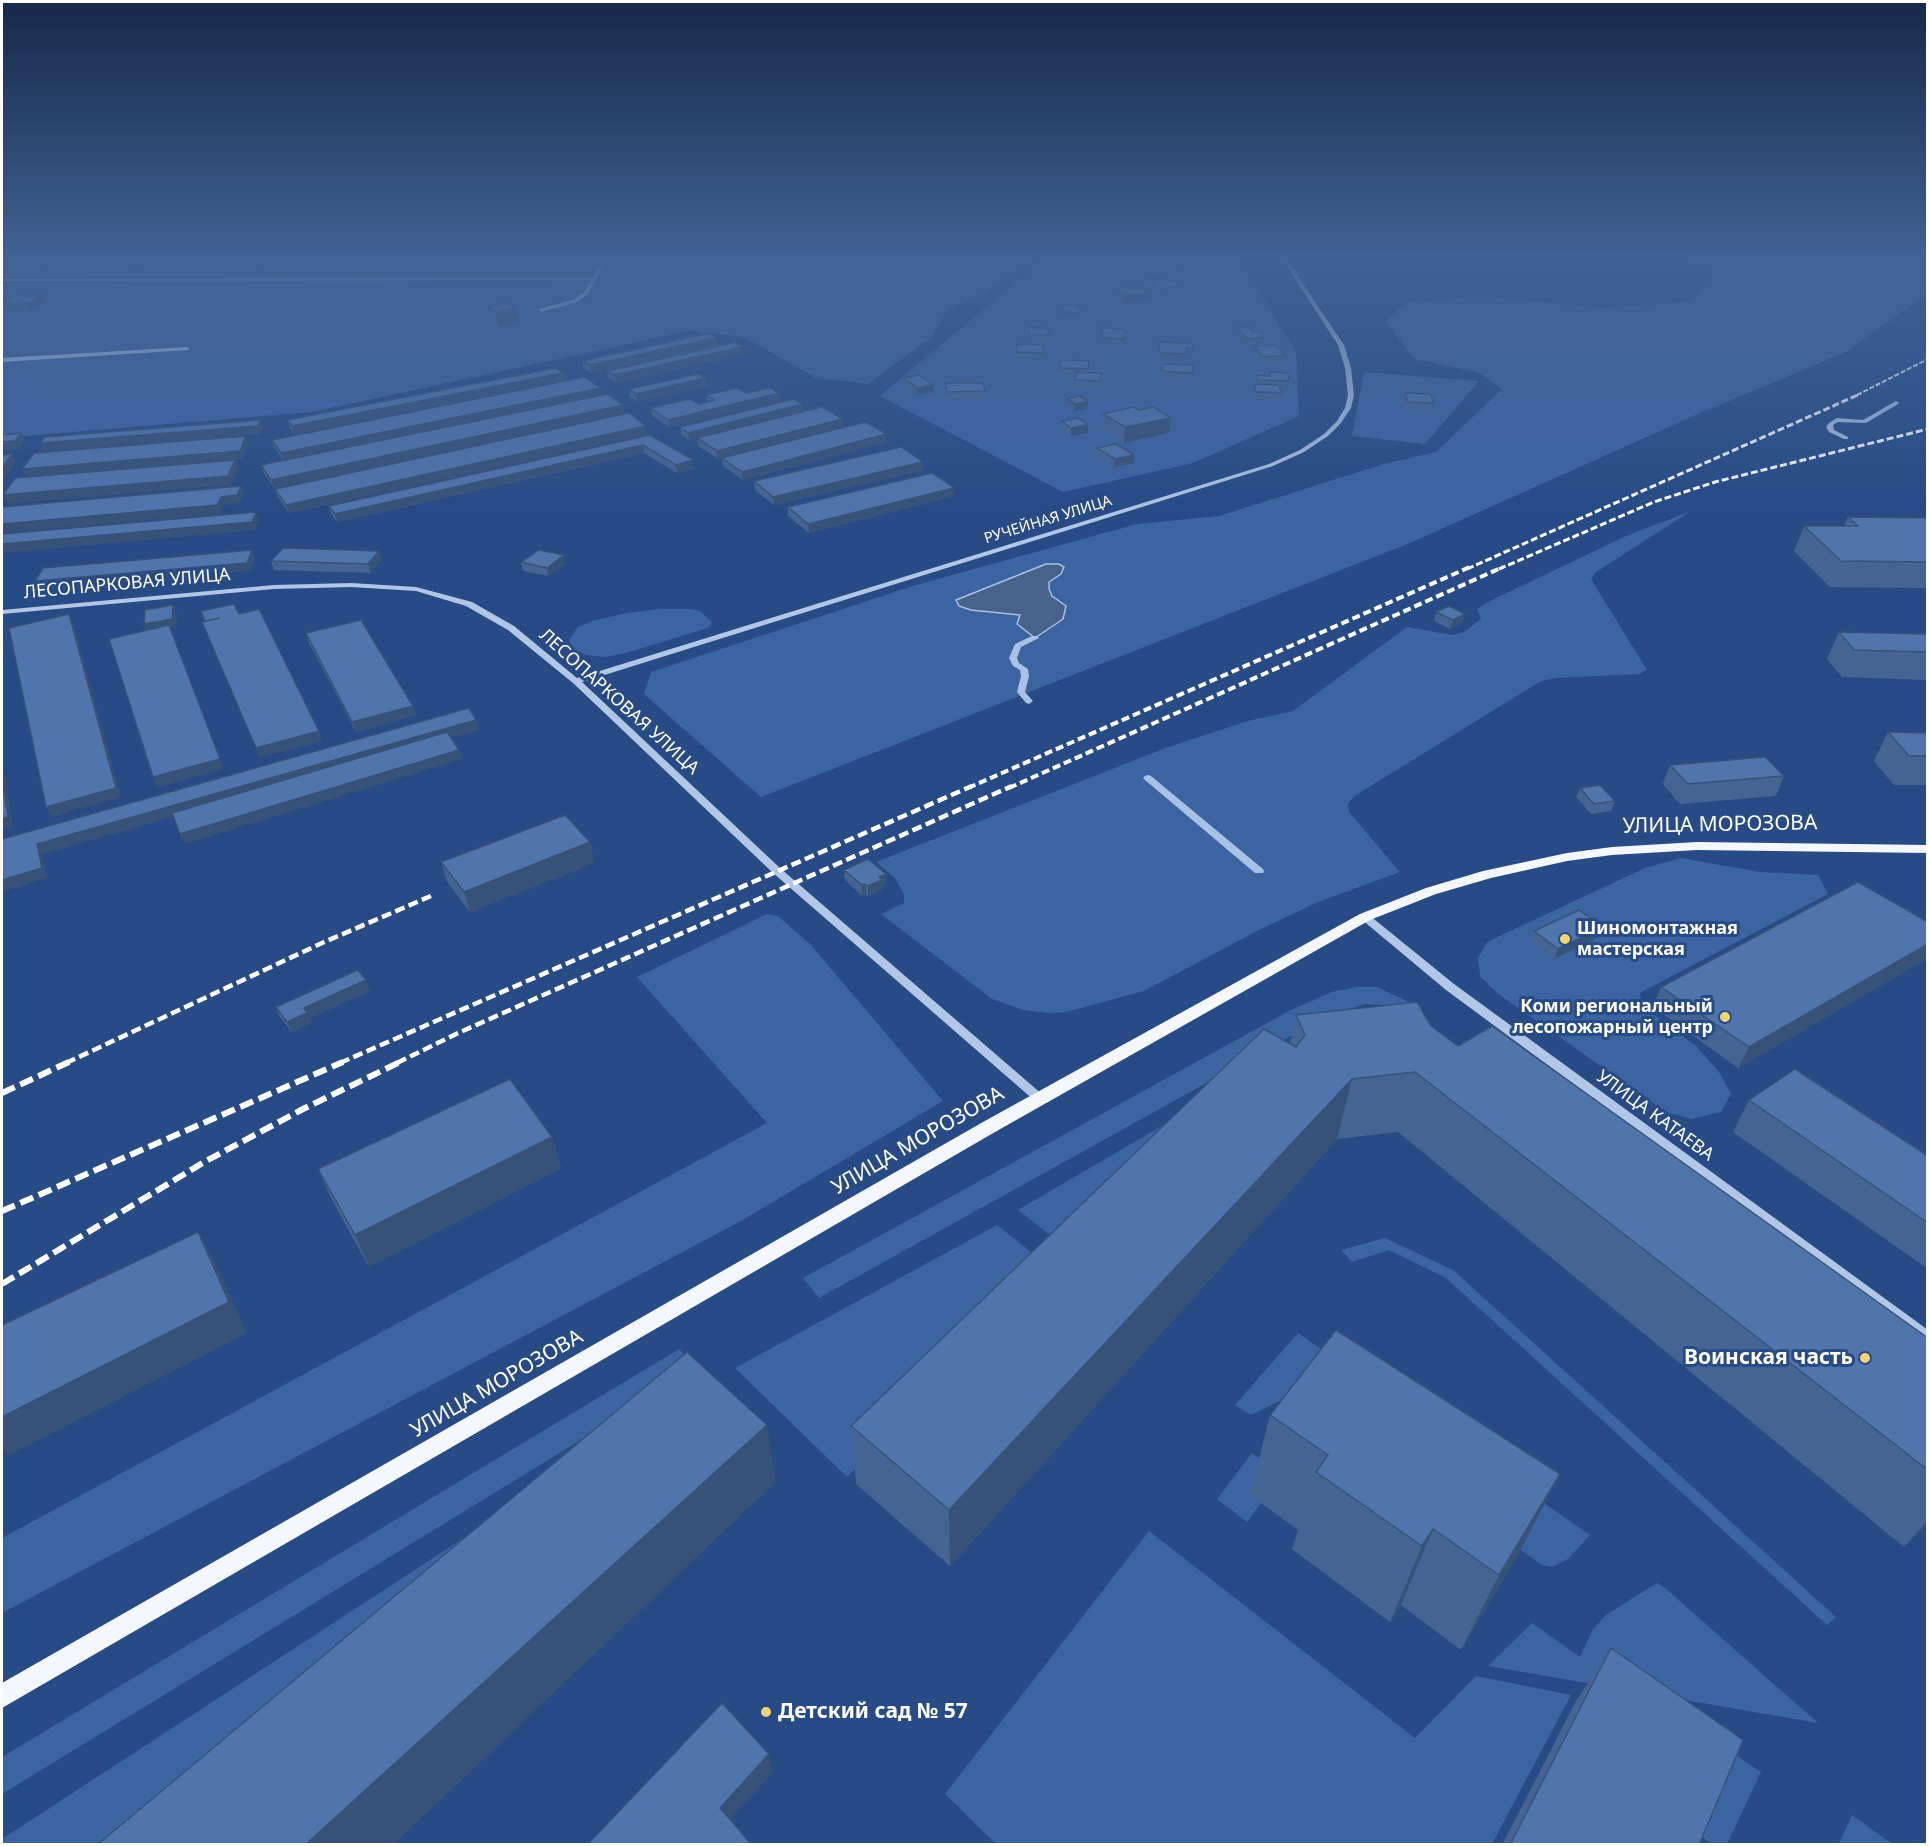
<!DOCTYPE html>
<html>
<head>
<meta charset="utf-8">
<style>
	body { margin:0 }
	#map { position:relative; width:1929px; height:1846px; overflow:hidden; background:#284b85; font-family:"Noto Sans",sans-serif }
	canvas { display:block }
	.frame { position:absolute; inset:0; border:3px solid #fff; pointer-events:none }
</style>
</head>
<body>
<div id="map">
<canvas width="1929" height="1846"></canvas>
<div class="frame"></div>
</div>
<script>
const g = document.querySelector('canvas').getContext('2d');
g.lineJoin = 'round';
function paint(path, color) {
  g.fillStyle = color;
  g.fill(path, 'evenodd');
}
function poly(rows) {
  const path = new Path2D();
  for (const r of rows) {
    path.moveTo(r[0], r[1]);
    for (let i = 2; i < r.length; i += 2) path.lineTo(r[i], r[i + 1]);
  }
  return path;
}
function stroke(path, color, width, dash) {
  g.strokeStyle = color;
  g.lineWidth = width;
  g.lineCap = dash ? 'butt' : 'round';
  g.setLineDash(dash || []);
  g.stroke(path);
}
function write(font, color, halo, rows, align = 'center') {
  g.font = font + ' "Noto Sans",sans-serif';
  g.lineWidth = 6;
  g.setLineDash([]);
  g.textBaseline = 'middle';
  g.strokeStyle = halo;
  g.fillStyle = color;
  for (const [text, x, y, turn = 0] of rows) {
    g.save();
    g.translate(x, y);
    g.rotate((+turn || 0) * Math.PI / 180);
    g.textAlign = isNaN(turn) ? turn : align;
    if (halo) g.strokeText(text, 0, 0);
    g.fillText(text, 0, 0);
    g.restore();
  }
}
paint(poly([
	[2,257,1037,257,987,293,947,310,932,337,868,384,816,378,744,337,689,331,312,412,2,438],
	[1045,257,1255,257,1239,258,1296,352,1299,416,1193,463,1063,492,880,396],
	[1676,257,1927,257,1927,294,1846,352,1698,414,1410,543,761,797,644,694,651,672,916,585,1137,524,1219,516,1384,464,1436,452,1502,389,1479,373,1415,359,1385,321,1406,303,1479,296,1603,308,1689,302,1714,274],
	[1364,372,1479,381,1425,444,1352,436],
	[1691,511,1596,572,1591,579,1647,670,1639,674,1555,678,1541,681,1356,795,1348,803,1349,812,1400,872,1318,902,1257,931,1144,991,1066,1012,1049,1013,1023,1010,992,999,881,914,904,903,904,895,895,878,876,862,1168,747,1248,721,1293,711,1407,627,1453,635,1464,632,1481,619,1477,609,1492,600,1626,536],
	[660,609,689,609,700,611,712,622,708,628,626,653,606,657,586,655,573,649,569,640,578,627,593,621,626,613],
	[1681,858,1760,872,1818,875,1828,894,1640,993,1642,1006,1696,1046,1719,1072,1731,1094,1721,1112,1691,1119,1666,1112,1497,993,1480,976,1478,958,1487,942,1645,868],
	[767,914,778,916,811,945,943,1101,741,1221,2,1613,2,1538,767,1123,637,977],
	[1356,987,1377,987,1409,1002,1401,1006,1365,1004,1336,1013,1311,1025,819,1298,803,1278,1289,1011,1332,992],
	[1273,1061,1076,1255,1018,1210],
	[997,1225,1056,1272,847,1477,735,1368],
	[1385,1238,1453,1270,1836,1617,1827,1625,1446,1278,1389,1250,1352,1262,1341,1250],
	[1298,1333,1423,1420,1323,1380,1251,1415,1235,1405],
	[679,1349,697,1369,2,1794,2,1757],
	[680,1397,182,1844,2,1844,2,1839],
	[1466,1449,1590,1535,1568,1559,1552,1567,1542,1565,1522,1551,1437,1493],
	[1252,1453,1271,1467,1261,1503,1247,1522,1217,1499],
	[1149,1531,1415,1738,1476,1676,1571,1695,1492,1844,996,1844,945,1794],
	[1657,1583,1665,1588,1818,1723,1488,1666,1532,1623,1580,1657,1593,1629,1606,1615],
	[1669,1710,1761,1772,1727,1844,1712,1844,1690,1829],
	[1852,1815,1892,1844,1839,1844]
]), '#3c64a1');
const water = poly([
	[1046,564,1059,564,1064,567,1061,574,1049,582,1049,589,1052,596,1066,606,1063,619,1035,638,1017,624,1020,615,971,610,959,606,956,600,1046,564]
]);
paint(water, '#49628c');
stroke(water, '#a7c1e8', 1.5);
paint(poly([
	[1896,401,1899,403,1898,404,1866,423,1838,422,1833,425,1834,430,1848,437,1848,439,1844,439,1829,432,1826,427,1829,423,1837,418,1863,420,1896,401],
	[1032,636,1038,636,1039,638,1021,647,1017,658,1019,663,1028,669,1029,676,1025,692,1033,701,1029,704,1026,703,1017,692,1021,676,1020,670,1013,666,1009,658,1015,644,1032,636],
	[1148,775,1151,776,1263,869,1264,871,1263,873,1255,873,1145,780,1143,778,1145,776,1148,775]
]), '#a7c1e8');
paint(poly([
	[604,257,608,257,588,294,577,302,541,312,539,309,573,300,584,292,591,280,2,281,2,279,592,278,604,257],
	[1281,257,1285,257,1344,345,1351,368,1354,395,1351,408,1341,423,1328,436,1304,452,1273,466,582,682,780,868,1043,1095,1045,1098,1043,1101,1039,1102,1035,1101,772,872,573,683,508,630,466,606,416,591,351,587,274,589,2,614,2,610,274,585,351,583,416,587,472,602,514,626,577,678,1269,464,1300,450,1324,434,1337,421,1345,408,1348,395,1345,368,1338,345,1281,257],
	[187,347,189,348,189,350,2,362,2,358,187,347],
	[1365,914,1369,915,1454,984,1928,1330,1928,1344,1923,1342,1446,990,1361,919,1360,917,1361,915,1365,914]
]), '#b2c7e7');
paint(poly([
	[1697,842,1928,845,1928,853,1697,850,1612,855,1567,861,1491,878,1436,894,1370,920,995,1132,2,1708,2,1683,983,1122,1360,914,1426,888,1483,871,1567,853,1612,847,1697,842]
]), '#f4f7fe');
stroke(poly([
	[1857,395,1928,359]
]), '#fff', 2, [5, 2]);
stroke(poly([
	[1467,569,1860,394],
	[1499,569,1654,502,1715,482,1928,429]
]), '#fff', 3, [7, 3]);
stroke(poly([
	[968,788,1470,567],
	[1009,788,1503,567]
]), '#fff', 4, [8, 4]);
stroke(poly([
	[66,1063,322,943,431,896],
	[340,1063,972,786],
	[397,1063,456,1034,1012,786]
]), '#fff', 4.5, [10, 4.5]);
stroke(poly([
	[2,1093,69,1062],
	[2,1211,343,1062],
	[2,1284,206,1161,305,1108,400,1062]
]), '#fff', 6, [14, 6]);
paint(poly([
	[5,257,55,257,57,262,45,270,10,270],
	[103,257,147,263,133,273,103,273,98,260],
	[270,257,271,260,259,270,228,271,224,258],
	[386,260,378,267,351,267,349,261],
	[437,260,429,268,399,268,397,262],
	[1184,261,1183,268,1179,272,1167,271,1171,276,1170,280,1179,287,1179,293,1157,294,1152,288,1152,283,1147,276,1147,270,1159,270,1159,263],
	[1116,288,1149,300,1122,302,1115,295],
	[43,294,45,301,31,310,5,311,3,304],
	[1063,305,1080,306,1080,320,1062,320],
	[488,307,516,308,519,322,498,326,491,321],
	[1029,327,1048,328,1048,342,1028,342],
	[1237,327,1253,332,1264,338,1263,345,1246,345,1236,334],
	[1102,328,1124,329,1123,346,1101,345],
	[1159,342,1193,348,1192,355,1186,355,1186,361,1158,360],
	[1017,344,1043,345,1043,360,1016,359],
	[718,345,591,373,584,368,582,361],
	[1254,346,1285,356,1284,363,1262,364,1253,353],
	[744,354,616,383,608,378,607,371],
	[1089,361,1088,373,1101,381,1099,388,1075,387,1076,376,1059,376,1060,368],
	[1162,364,1193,373,1192,380,1161,379],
	[1270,372,1289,381,1288,389,1281,389,1282,393,1281,400,1255,400,1253,391,1254,384,1256,384,1257,375,1269,376],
	[563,373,564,380,294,434,290,428,287,420],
	[904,378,933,385,933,392,917,395,904,386],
	[946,383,985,391,985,399,947,400],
	[707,386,637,401,630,397,629,389],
	[746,393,779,393,780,401,669,427,652,416,651,408,699,404,707,402,706,395],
	[1405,393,1434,403,1432,411,1406,410,1403,401],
	[601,395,623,405,624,413,274,488,264,473,261,465,284,461,274,447,272,440],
	[1067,399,1087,409,1074,411,1067,406],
	[1139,410,1171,418,1169,433,1124,443,1102,429,1103,414],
	[803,412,843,419,843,426,718,459,698,446,697,438,723,432,689,440,681,435,680,427],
	[1062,421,1088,433,1071,436,1061,429],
	[647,434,289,513,278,497,275,489],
	[650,435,694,468,677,473,644,453,337,522,331,514,329,506],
	[887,442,743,480,723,466,722,458],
	[1097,448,1134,455,1134,463,1114,467,1096,456],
	[923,470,774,505,755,490,754,481],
	[954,496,809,533,788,516,788,507],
	[1848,517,1928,518,1928,588,1830,587,1794,551,1804,526,1844,526],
	[379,551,381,560,370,573,274,570,271,561],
	[521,562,565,564,548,576,523,571],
	[1436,612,1463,622,1450,629,1434,621],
	[1839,632,1928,634,1928,680,1842,677,1827,659],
	[306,633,413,706,416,715,356,732,309,643],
	[1888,732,1928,733,1928,785,1894,785,1874,761],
	[1670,765,1784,776,1776,796,1680,804,1663,784],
	[1580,788,1615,801,1611,811,1591,814,1576,797],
	[590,842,594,863,470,912,447,882,441,862],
	[844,870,886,884,882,886,882,890,868,896,866,894,862,896,845,880],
	[1928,922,1928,958,1738,1068,1653,1007,1661,987],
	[1534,931,1599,937,1554,959,1530,942],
	[370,991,309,1018,312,1023,292,1032,280,1017,276,1007],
	[1296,1015,1431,1026,1458,1046,1928,1338,1928,1523,1904,1547,1398,1132,1337,1139,950,1566,856,1484,851,1426,1290,1043],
	[1749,1100,1928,1156,1928,1269,1733,1132],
	[552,1137,561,1168,369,1267,332,1200,318,1169],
	[1270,1415,1520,1551,1461,1650,1401,1605,1390,1622,1292,1549,1298,1530,1250,1495],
	[1611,1648,1699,1845,1502,1845,1576,1701]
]), '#456494');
paint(poly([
	[40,257,55,257,57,262,45,270],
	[133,257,145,257,147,263,133,273,129,260],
	[256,257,270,257,271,260,259,270,255,258],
	[381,257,385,257,386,260,378,267,376,261],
	[433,257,436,257,437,260,429,268,427,262],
	[1184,261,1183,268,1179,272,1180,266],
	[1149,293,1149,300,1122,302,1123,295],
	[43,294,45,301,31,310,28,304],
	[516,308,519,322,498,326,496,312],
	[717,338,718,345,591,373,590,365],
	[743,347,744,354,616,383,615,375],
	[563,373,564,380,294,434,292,426],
	[706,378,707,386,637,401,636,394],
	[933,385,933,392,917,395,917,388],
	[600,388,601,395,284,461,281,453],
	[779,393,780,401,669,427,668,420],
	[1088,401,1087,409,1074,411,1075,404],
	[803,404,803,412,689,440,688,433],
	[623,405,624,413,274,488,271,480],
	[1171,418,1169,433,1124,443,1125,427],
	[843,419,843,426,718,459,717,451],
	[260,420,263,428,260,434,43,451,40,443],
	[1088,425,1088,433,1071,436,1071,428],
	[646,426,647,434,289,513,286,505],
	[21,433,24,441,19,449,2,450,2,442],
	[887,434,887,442,743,480,742,472],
	[246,436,249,444,242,459,235,460,238,468,231,485,7,504,3,495,26,477,22,469],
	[643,445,644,453,337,522,335,514],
	[12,454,16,462,4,479,2,479,2,469],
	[1134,455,1134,463,1114,467,1115,459],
	[693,460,694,468,677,473,676,465],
	[923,462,923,470,774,505,773,497],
	[241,486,244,494,240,503,224,505,220,514,2,533,2,524,221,497],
	[954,488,954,496,809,533,808,524],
	[256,512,259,520,255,530,2,553,2,544],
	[252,550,255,559,250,571,39,590,35,581],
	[379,551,381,560,370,573,368,564],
	[564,555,565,564,548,576,547,568],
	[173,605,177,614,176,628,171,629,224,769,157,787,153,777,147,633,144,624],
	[69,614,73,623,121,797,51,817,46,807],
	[1465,614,1463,622,1450,629,1453,620],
	[413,706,416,715,356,732,352,722],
	[476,720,479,730,42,854,47,878,2,892,2,880,37,844],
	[319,731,322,741,259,758,256,748],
	[459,750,462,759,185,844,180,834],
	[2,761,13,827,2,830],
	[590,842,594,863,470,912,464,892],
	[886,874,886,884,882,886,882,890,868,896,868,886,879,877],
	[865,884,866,894,862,896,862,885],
	[1603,927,1599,937,1554,959,1558,949],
	[1928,944,1928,958,1738,1068,1749,1047],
	[366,980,370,991,309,1018,312,1023,292,1032,287,1022,304,1008],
	[1352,1079,1337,1139,950,1566,949,1510],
	[552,1137,561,1168,369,1267,355,1235],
	[198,1232,215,1263,247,1333,8,1456,2,1448,2,1417],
	[767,1425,776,1482,393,1845,305,1845],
	[1560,1474,1520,1551,1461,1650,1499,1575],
	[1928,1520,1928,1523,1904,1547],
	[1433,1529,1401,1605,1390,1622,1422,1546],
	[769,1754,773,1772,725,1825,720,1808]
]), '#385178');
const building = poly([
	[103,257,133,257,129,260,98,260,103,257],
	[226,257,256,257,255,258,224,258,226,257],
	[354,257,381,257,376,261,349,261,354,257],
	[403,257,433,257,427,262,397,262,403,257],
	[1162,260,1184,261,1180,266,1159,263,1162,260],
	[1166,269,1171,276,1152,277,1147,270,1166,269],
	[1174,280,1179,287,1157,288,1152,281,1174,280],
	[1142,286,1149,293,1123,295,1116,288,1142,286],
	[17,294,43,294,28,304,3,304,17,294],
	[508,303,516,308,496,312,488,307,508,303],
	[1063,305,1080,306,1080,313,1063,313,1063,305],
	[1029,327,1048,328,1048,335,1029,335,1029,327],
	[1237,327,1249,327,1253,332,1259,331,1264,338,1246,338,1237,327],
	[1102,328,1124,329,1124,339,1102,338,1102,328],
	[710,333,717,338,590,365,582,361,710,333],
	[735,342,743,347,615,375,607,371,735,342],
	[1159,342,1192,343,1193,348,1186,348,1186,354,1159,353,1159,342],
	[1017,344,1043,345,1043,353,1016,352,1017,344],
	[1276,345,1285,356,1263,357,1254,346,1276,345],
	[1061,360,1089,361,1088,369,1060,368,1061,360],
	[1162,364,1193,365,1193,373,1162,371,1162,364],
	[556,368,563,373,292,426,287,420,556,368],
	[1077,372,1101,373,1100,381,1075,380,1077,372],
	[1270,372,1288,373,1289,381,1257,380,1257,375,1270,376,1270,372],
	[698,374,706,378,636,394,629,389,698,374],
	[919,375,933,385,917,388,904,378,919,375],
	[585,377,600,388,281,453,272,440,585,377],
	[946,383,983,383,985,391,947,392,946,383],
	[1254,384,1279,385,1282,393,1256,392,1254,384],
	[737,388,746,393,770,388,779,393,668,420,651,408,690,399,699,404,714,400,706,395,737,388],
	[1405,393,1430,394,1434,403,1408,402,1405,393],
	[607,394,623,405,271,480,261,465,607,394],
	[1080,396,1088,401,1075,404,1067,399,1080,396],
	[794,399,803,404,688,433,680,427,794,399],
	[822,407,843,419,717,451,697,438,822,407],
	[1134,407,1139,410,1153,407,1171,418,1125,427,1103,414,1134,407],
	[629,413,646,426,286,505,275,489,629,413],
	[1078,418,1088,425,1071,428,1062,421,1078,418],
	[260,420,258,426,40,443,45,437,260,420],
	[865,422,887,434,742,472,722,458,865,422],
	[21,433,15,441,2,442,2,435,21,433],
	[650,435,693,460,676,465,643,445,335,514,329,506,650,435],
	[246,436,240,451,22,469,34,453,246,436],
	[1116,444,1134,455,1115,459,1097,448,1116,444],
	[901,447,923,462,773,497,754,481,901,447],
	[12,454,2,469,2,455,12,454],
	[235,460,228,476,3,495,15,478,235,460],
	[932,473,954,488,808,524,788,507,932,473],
	[241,486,237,495,221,497,217,505,2,524,2,507,241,486],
	[256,512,252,522,2,544,2,534,256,512],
	[1848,517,1928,518,1928,562,1841,561,1804,526,1858,526,1848,517],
	[283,548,379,551,368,564,271,561,283,548],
	[252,550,247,563,35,581,43,568,252,550],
	[539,550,564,555,547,568,521,562,539,550],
	[234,604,239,614,259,609,319,731,256,748,202,622,219,618,205,621,201,611,234,604],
	[173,605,172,619,144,624,145,610,173,605],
	[1449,606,1465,614,1453,620,1436,612,1449,606],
	[69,614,116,788,46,807,9,628,69,614],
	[361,620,413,706,352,722,306,633,361,620],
	[169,625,220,759,153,777,109,639,169,625],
	[1839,632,1928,634,1928,652,1854,650,1839,632],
	[469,708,476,720,37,844,42,868,2,880,2,839,469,708],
	[447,732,459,750,180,834,172,813,447,732],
	[1888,732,1928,733,1928,756,1909,756,1888,732],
	[1765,757,1784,776,1688,784,1670,765,1765,757],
	[2,781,8,817,2,819,2,781],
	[1600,785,1615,801,1594,804,1580,788,1600,785],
	[565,815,590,842,464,892,441,862,565,815],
	[868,859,886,874,879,877,882,880,868,886,865,884,862,885,844,870,868,859],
	[1858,882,1928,922,1928,944,1749,1047,1661,987,1858,882],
	[1579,910,1603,927,1558,949,1534,931,1579,910],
	[358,970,366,980,304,1008,307,1013,287,1022,276,1007,358,970],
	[1417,1002,1431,1026,1458,1046,1492,1026,1928,1338,1928,1470,1415,1072,1352,1079,949,1510,851,1426,1264,1029,1296,1047,1305,1035,1296,1015,1417,1002],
	[1795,1069,1928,1156,1928,1223,1749,1100,1795,1069],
	[510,1079,552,1137,355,1235,318,1169,510,1079],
	[198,1232,229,1302,2,1417,2,1325,198,1232],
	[1336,1330,1560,1474,1499,1575,1433,1529,1422,1546,1316,1472,1328,1455,1270,1415,1336,1330],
	[687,1352,767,1425,305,1845,97,1845,687,1352],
	[1611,1648,1743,1740,1699,1845,1510,1845,1611,1648],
	[722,1703,769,1754,720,1808,752,1845,587,1845,722,1703]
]);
paint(building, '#5074ac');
stroke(building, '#385178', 1.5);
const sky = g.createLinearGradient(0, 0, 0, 515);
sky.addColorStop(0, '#162949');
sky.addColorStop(0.5, '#426194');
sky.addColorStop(1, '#42619400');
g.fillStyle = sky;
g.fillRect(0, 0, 1929, 515);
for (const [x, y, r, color] of [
	[1565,939,6,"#efd478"],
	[1725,1017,6,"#efd478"],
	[1865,1358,6,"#efd478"],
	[766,1712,6,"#efd478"]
]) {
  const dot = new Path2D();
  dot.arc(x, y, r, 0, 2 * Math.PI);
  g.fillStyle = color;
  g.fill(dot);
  stroke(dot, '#284b85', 2);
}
write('15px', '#fff', '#284b85', [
	["РУЧЕЙНАЯ УЛИЦА",1048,520,-17]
]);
write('18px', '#fff', '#284b85', [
	["ЛЕСОПАРКОВАЯ УЛИЦА",127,584,-5],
	["ЛЕСОПАРКОВАЯ УЛИЦА",619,702,42],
	["УЛИЦА КАТАЕВА",1655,1116,36]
]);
write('bold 18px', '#fff', '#284b85', [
	["Шиномонтажная",1577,929],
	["мастерская",1577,950],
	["Коми региональный",1713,1007,"right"],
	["лесопожарный центр",1713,1028,"right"]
], 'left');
write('21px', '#fff', '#284b85', [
	["УЛИЦА МОРОЗОВА",1720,825,-1],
	["УЛИЦА МОРОЗОВА",918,1141,-30],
	["УЛИЦА МОРОЗОВА",497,1384,-30]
]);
write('bold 21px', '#fff', '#284b85', [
	["Воинская часть",1853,1358],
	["Детский сад № 57",778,1712,"left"]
], 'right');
</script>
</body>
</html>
